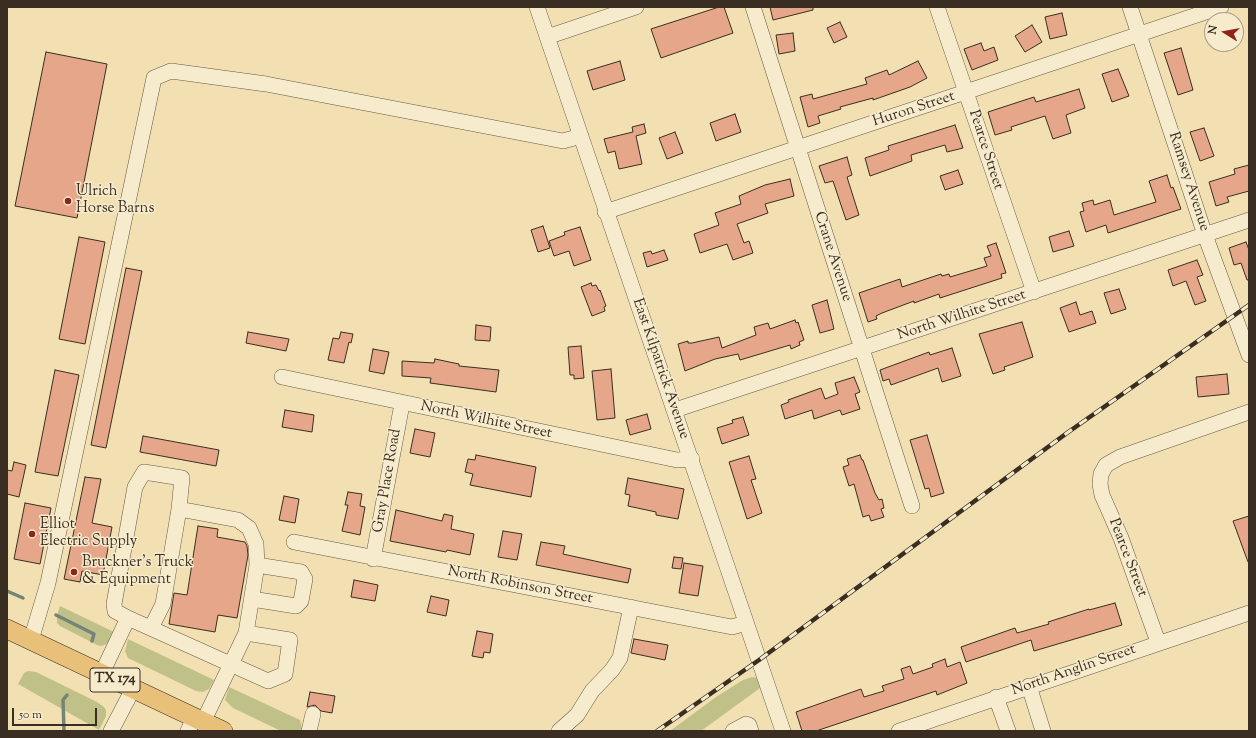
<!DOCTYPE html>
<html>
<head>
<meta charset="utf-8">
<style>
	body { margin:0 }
	#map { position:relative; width:1256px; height:738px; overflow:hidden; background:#f2e0b2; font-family:"Sorts Mill Goudy",serif }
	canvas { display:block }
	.frame { position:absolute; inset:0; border:8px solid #392e21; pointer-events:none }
	.north { position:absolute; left:1204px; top:12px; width:40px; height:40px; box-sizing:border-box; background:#f7ebcd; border:1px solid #ab9f88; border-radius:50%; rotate:281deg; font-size:11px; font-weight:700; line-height:16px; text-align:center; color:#392e21 }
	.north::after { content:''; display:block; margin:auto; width:14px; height:18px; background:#8f2418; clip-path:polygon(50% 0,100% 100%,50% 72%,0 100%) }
	.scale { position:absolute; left:12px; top:708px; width:85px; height:18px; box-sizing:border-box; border:2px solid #392e21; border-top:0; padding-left:5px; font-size:12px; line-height:14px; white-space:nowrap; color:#392e21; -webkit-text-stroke:3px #f7ebcd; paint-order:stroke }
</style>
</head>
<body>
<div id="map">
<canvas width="1256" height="738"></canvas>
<div class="frame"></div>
<div class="north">N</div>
<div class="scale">50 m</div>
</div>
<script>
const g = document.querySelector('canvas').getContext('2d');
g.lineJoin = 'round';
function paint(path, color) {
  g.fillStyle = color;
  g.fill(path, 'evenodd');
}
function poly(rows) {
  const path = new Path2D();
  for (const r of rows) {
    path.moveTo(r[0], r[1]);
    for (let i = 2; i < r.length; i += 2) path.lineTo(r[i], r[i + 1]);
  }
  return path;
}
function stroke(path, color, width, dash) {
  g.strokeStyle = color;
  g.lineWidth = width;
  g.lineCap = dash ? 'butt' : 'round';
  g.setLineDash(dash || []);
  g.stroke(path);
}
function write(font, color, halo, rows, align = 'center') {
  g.font = font + ' "Sorts Mill Goudy",serif';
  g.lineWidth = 3;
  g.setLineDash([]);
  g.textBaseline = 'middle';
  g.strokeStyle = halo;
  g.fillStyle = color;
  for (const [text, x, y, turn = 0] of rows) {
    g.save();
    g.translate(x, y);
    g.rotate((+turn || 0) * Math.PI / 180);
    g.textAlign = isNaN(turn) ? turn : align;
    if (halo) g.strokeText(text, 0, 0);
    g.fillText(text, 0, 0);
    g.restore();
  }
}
paint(poly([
	[60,606,114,632,110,643,101,646,97,645,60,626,57,623,57,616],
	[128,639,214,680,209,689,203,692,196,691,128,658,125,651],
	[28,671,36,672,97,702,104,707,106,710,106,716,99,730,18,684,24,673],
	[752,677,759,678,760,688,701,731,670,731,716,697,743,680],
	[229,687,300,720,302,729,301,731,281,731,233,708,225,700]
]), '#c0c188');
stroke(poly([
	[7,591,23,598],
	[56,615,94,634,92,641],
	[64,731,63,700,67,695]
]), '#748476', 3.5);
const building = poly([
	[719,7,724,7,733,33,661,58,651,29,719,7],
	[770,7,813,7,813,10,773,20,770,7],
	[1062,13,1067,35,1050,39,1045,17,1062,13],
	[840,22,847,37,834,43,827,28,840,22],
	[1032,25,1042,42,1025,52,1015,36,1032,25],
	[793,33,795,51,779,54,776,35,793,33],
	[981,43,984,51,994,47,998,60,972,70,964,49,981,43],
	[1181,48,1193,90,1178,95,1164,53,1181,48],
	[46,52,107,64,77,218,15,206,46,52],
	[620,61,625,80,593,90,587,71,620,61],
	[918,61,927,78,910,87,873,100,873,98,840,107,841,109,818,116,820,123,808,127,800,97,812,94,813,99,867,84,865,78,887,70,889,75,918,61],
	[1118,69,1129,96,1112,102,1102,74,1118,69],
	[1079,89,1085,108,1066,115,1071,133,1053,139,1045,116,1011,127,1012,130,995,135,988,112,1034,97,1036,102,1079,89],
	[735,114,741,132,716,141,710,123,735,114],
	[644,124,646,133,636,136,642,164,619,169,615,151,608,153,604,139,633,132,632,127,644,124],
	[955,125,963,148,947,152,945,145,911,155,912,161,870,176,865,158,889,150,888,146,955,125],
	[1204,128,1214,156,1200,161,1190,132,1204,128],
	[675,132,683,153,667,159,659,138,675,132],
	[847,157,852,175,847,177,859,215,846,220,833,181,825,183,819,166,847,157],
	[1249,165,1249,191,1227,197,1229,202,1216,206,1209,182,1235,174,1234,169,1249,165],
	[958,170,963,184,945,190,940,176,958,170],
	[1167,175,1171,188,1173,187,1181,209,1108,233,1106,225,1086,232,1080,212,1084,211,1082,203,1093,200,1094,205,1110,200,1114,215,1156,202,1149,181,1167,175],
	[790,179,794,196,765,204,768,213,737,224,744,243,749,241,753,253,733,260,727,244,700,253,694,234,719,225,715,213,741,204,739,196,765,185,790,179],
	[543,226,550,248,538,252,531,230,543,226],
	[580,227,591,260,574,266,569,251,554,256,549,241,565,235,564,232,580,227],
	[1069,231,1074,246,1053,252,1049,237,1069,231],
	[79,237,105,242,85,344,59,339,79,237],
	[1246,242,1249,250,1249,280,1247,280,1241,263,1234,265,1229,248,1246,242],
	[996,243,1006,273,1001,274,1002,278,940,298,939,294,914,303,914,301,882,313,876,316,877,319,868,322,859,293,900,279,902,287,941,274,942,276,949,274,950,277,987,266,984,258,991,256,987,246,996,243],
	[664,250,668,260,647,267,643,253,651,251,652,254,664,250],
	[1197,260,1203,275,1197,277,1206,301,1195,305,1186,281,1173,286,1168,270,1197,260],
	[126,268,142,271,106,448,91,445,126,268],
	[591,283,592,286,596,285,599,291,600,290,606,306,604,307,605,311,592,316,581,287,591,283],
	[1119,289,1126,309,1111,314,1104,293,1119,289],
	[827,300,834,329,820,333,812,305,827,300],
	[1076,302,1080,315,1092,311,1096,323,1069,332,1060,308,1076,302],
	[795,320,796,323,798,322,804,340,799,342,800,345,791,349,790,345,740,360,738,354,715,359,685,371,678,344,688,341,688,343,692,343,719,337,722,348,756,335,754,327,768,323,770,329,795,320],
	[1022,322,1033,357,1004,367,1005,370,993,374,979,334,1022,322],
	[476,325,491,327,490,341,475,340,476,325],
	[248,332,289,339,286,351,246,343,248,332],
	[341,332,353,334,351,343,349,342,344,363,328,360,333,338,339,339,341,332],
	[581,346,584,378,574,379,574,375,570,375,568,347,581,346],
	[952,348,961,376,942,382,938,368,891,385,889,379,883,381,880,370,929,352,930,355,952,348],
	[373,349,389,352,384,374,369,371,373,349],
	[435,359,459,364,459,366,499,370,496,392,430,383,431,378,402,376,402,361,434,363,435,359],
	[611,369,615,418,597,420,592,371,611,369],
	[55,370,79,375,58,476,35,472,55,370],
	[1227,374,1229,394,1198,397,1196,377,1227,374],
	[854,377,860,392,855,394,860,409,842,415,840,410,814,419,812,410,785,419,781,405,789,402,788,400,821,388,825,399,838,394,835,383,854,377],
	[285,410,314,415,312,432,282,427,285,410],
	[647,414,651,429,630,435,626,420,647,414],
	[743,417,749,435,722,444,717,428,733,423,732,420,743,417],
	[415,429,435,433,430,457,410,453,415,429],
	[927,435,944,493,931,497,929,488,925,489,910,440,927,435],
	[143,436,219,450,216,466,140,452,143,436],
	[476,455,536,467,531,497,470,485,473,474,465,472,468,459,475,460,476,455],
	[860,455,862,460,863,460,875,493,879,500,882,499,884,508,881,509,884,517,871,521,869,515,863,517,854,484,849,486,843,467,849,465,847,459,860,455],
	[749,456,756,479,751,480,762,513,747,519,729,462,749,456],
	[14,462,26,465,19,497,7,494,7,470,12,471,14,462],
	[85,477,101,479,92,523,112,527,103,575,82,571,80,582,64,579,85,477],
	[628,478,684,489,678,519,656,515,656,512,628,506,630,495,625,494,628,478],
	[348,492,362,494,360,506,365,507,360,535,342,531,348,505,345,505,348,492],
	[284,496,299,499,295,523,279,520,284,496],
	[25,503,51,508,40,564,14,559,25,503],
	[396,510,442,521,444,514,453,516,451,529,474,534,470,555,447,550,446,552,390,541,396,510],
	[1249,516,1249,562,1248,562,1233,521,1249,516],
	[198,526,218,529,217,537,245,542,247,546,248,555,237,618,218,615,215,632,169,624,174,593,187,595,198,526],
	[503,531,522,534,517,560,498,557,503,531],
	[541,542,565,546,563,554,631,569,628,583,536,565,541,542],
	[674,557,683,558,681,569,672,568,674,557],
	[684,563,703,566,698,596,679,593,684,563],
	[354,580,378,585,375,601,351,597,354,580],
	[431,596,449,600,446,616,427,612,431,596],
	[1115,603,1122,625,1034,651,1031,640,966,662,961,647,1015,628,1017,633,1049,624,1048,622,1089,609,1089,610,1115,603],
	[477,631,493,634,490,653,484,652,483,658,472,656,477,631],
	[634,639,668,645,665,660,631,653,634,639],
	[945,659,947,667,960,662,967,683,937,695,936,691,816,731,802,731,796,712,861,689,864,697,884,691,882,686,904,679,901,669,910,666,913,674,933,667,932,664,945,659],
	[310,692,335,696,332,713,321,711,315,705,307,707,310,692]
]);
paint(building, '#e5a689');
stroke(building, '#392e21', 1);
const minor = poly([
	[537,7,783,731],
	[753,7,912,506],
	[937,7,1034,292],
	[1130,7,1205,235,1249,355],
	[547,37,636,7],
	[605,212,1221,7],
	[282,377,677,460,692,459],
	[675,410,1249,220],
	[294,542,732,627,746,623],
	[373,559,402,404],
	[128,618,115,611,114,604,135,487,144,472,182,478,179,509,238,520,249,528,256,544,257,565],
	[151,628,163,604,179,509],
	[31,640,48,583,154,78,171,71,266,84,563,141,581,136],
	[1158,642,1121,538,1102,495,1100,484,1101,474,1106,465,1120,457,1249,412],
	[102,673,128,618,268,681,285,674,290,640,246,633,257,565,301,572,305,579,301,601,296,606,252,599],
	[1029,686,1043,731],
	[996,697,1008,731],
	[203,722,246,633],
	[111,731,133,689],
	[188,731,194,718],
	[309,731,313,714],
	[559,731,577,715,592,691,612,670,620,658,631,607],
	[733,731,746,724,749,725,751,731],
	[899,731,1249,613]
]);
const major = poly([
	[7,629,223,731]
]);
stroke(minor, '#675a45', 16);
stroke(major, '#392e21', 20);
stroke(minor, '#f7ebcd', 15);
stroke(major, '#e9c079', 19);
const rail = poly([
	[657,731,759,660,1067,433,1249,305]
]);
stroke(rail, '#392e21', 4.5);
stroke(rail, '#f7ebcd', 3, [9]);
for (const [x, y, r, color] of [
	[68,201,4,"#8f2418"],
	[32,534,4,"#8f2418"],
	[74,572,4,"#8f2418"]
]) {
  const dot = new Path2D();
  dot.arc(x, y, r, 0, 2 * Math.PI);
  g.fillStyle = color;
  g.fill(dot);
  stroke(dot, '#f7ebcd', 1.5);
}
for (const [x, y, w] of [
	[115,680,50]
]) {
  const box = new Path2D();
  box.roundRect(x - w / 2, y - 12, w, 24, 3);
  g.fillStyle = '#f7ebcd';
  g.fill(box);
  stroke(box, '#392e21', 1);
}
write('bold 14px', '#392e21', null, [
	["TX 174",115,680]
]);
write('15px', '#392e21', '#f7ebcd', [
	["Huron Street",914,110,-18],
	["Pearce Street",985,150,72],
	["Ramsey Avenue",1188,182,72],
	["Crane Avenue",832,257,72],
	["North Wilhite Street",962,316,-18],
	["East Kilpatrick Avenue",660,369,71],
	["North Wilhite Street",486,421,12],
	["Gray Place Road",388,481,-80],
	["Pearce Street",1127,558,69],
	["North Robinson Street",520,586,11],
	["North Anglin Street",1074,671,-19]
]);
write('15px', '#392e21', '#f7ebcd', [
	["Ulrich",76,192],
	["Horse Barns",76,209],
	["Elliot",40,525],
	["Electric Supply",40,542],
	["Bruckner's Truck",82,563],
	["& Equipment",82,580]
], 'left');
</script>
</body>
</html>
